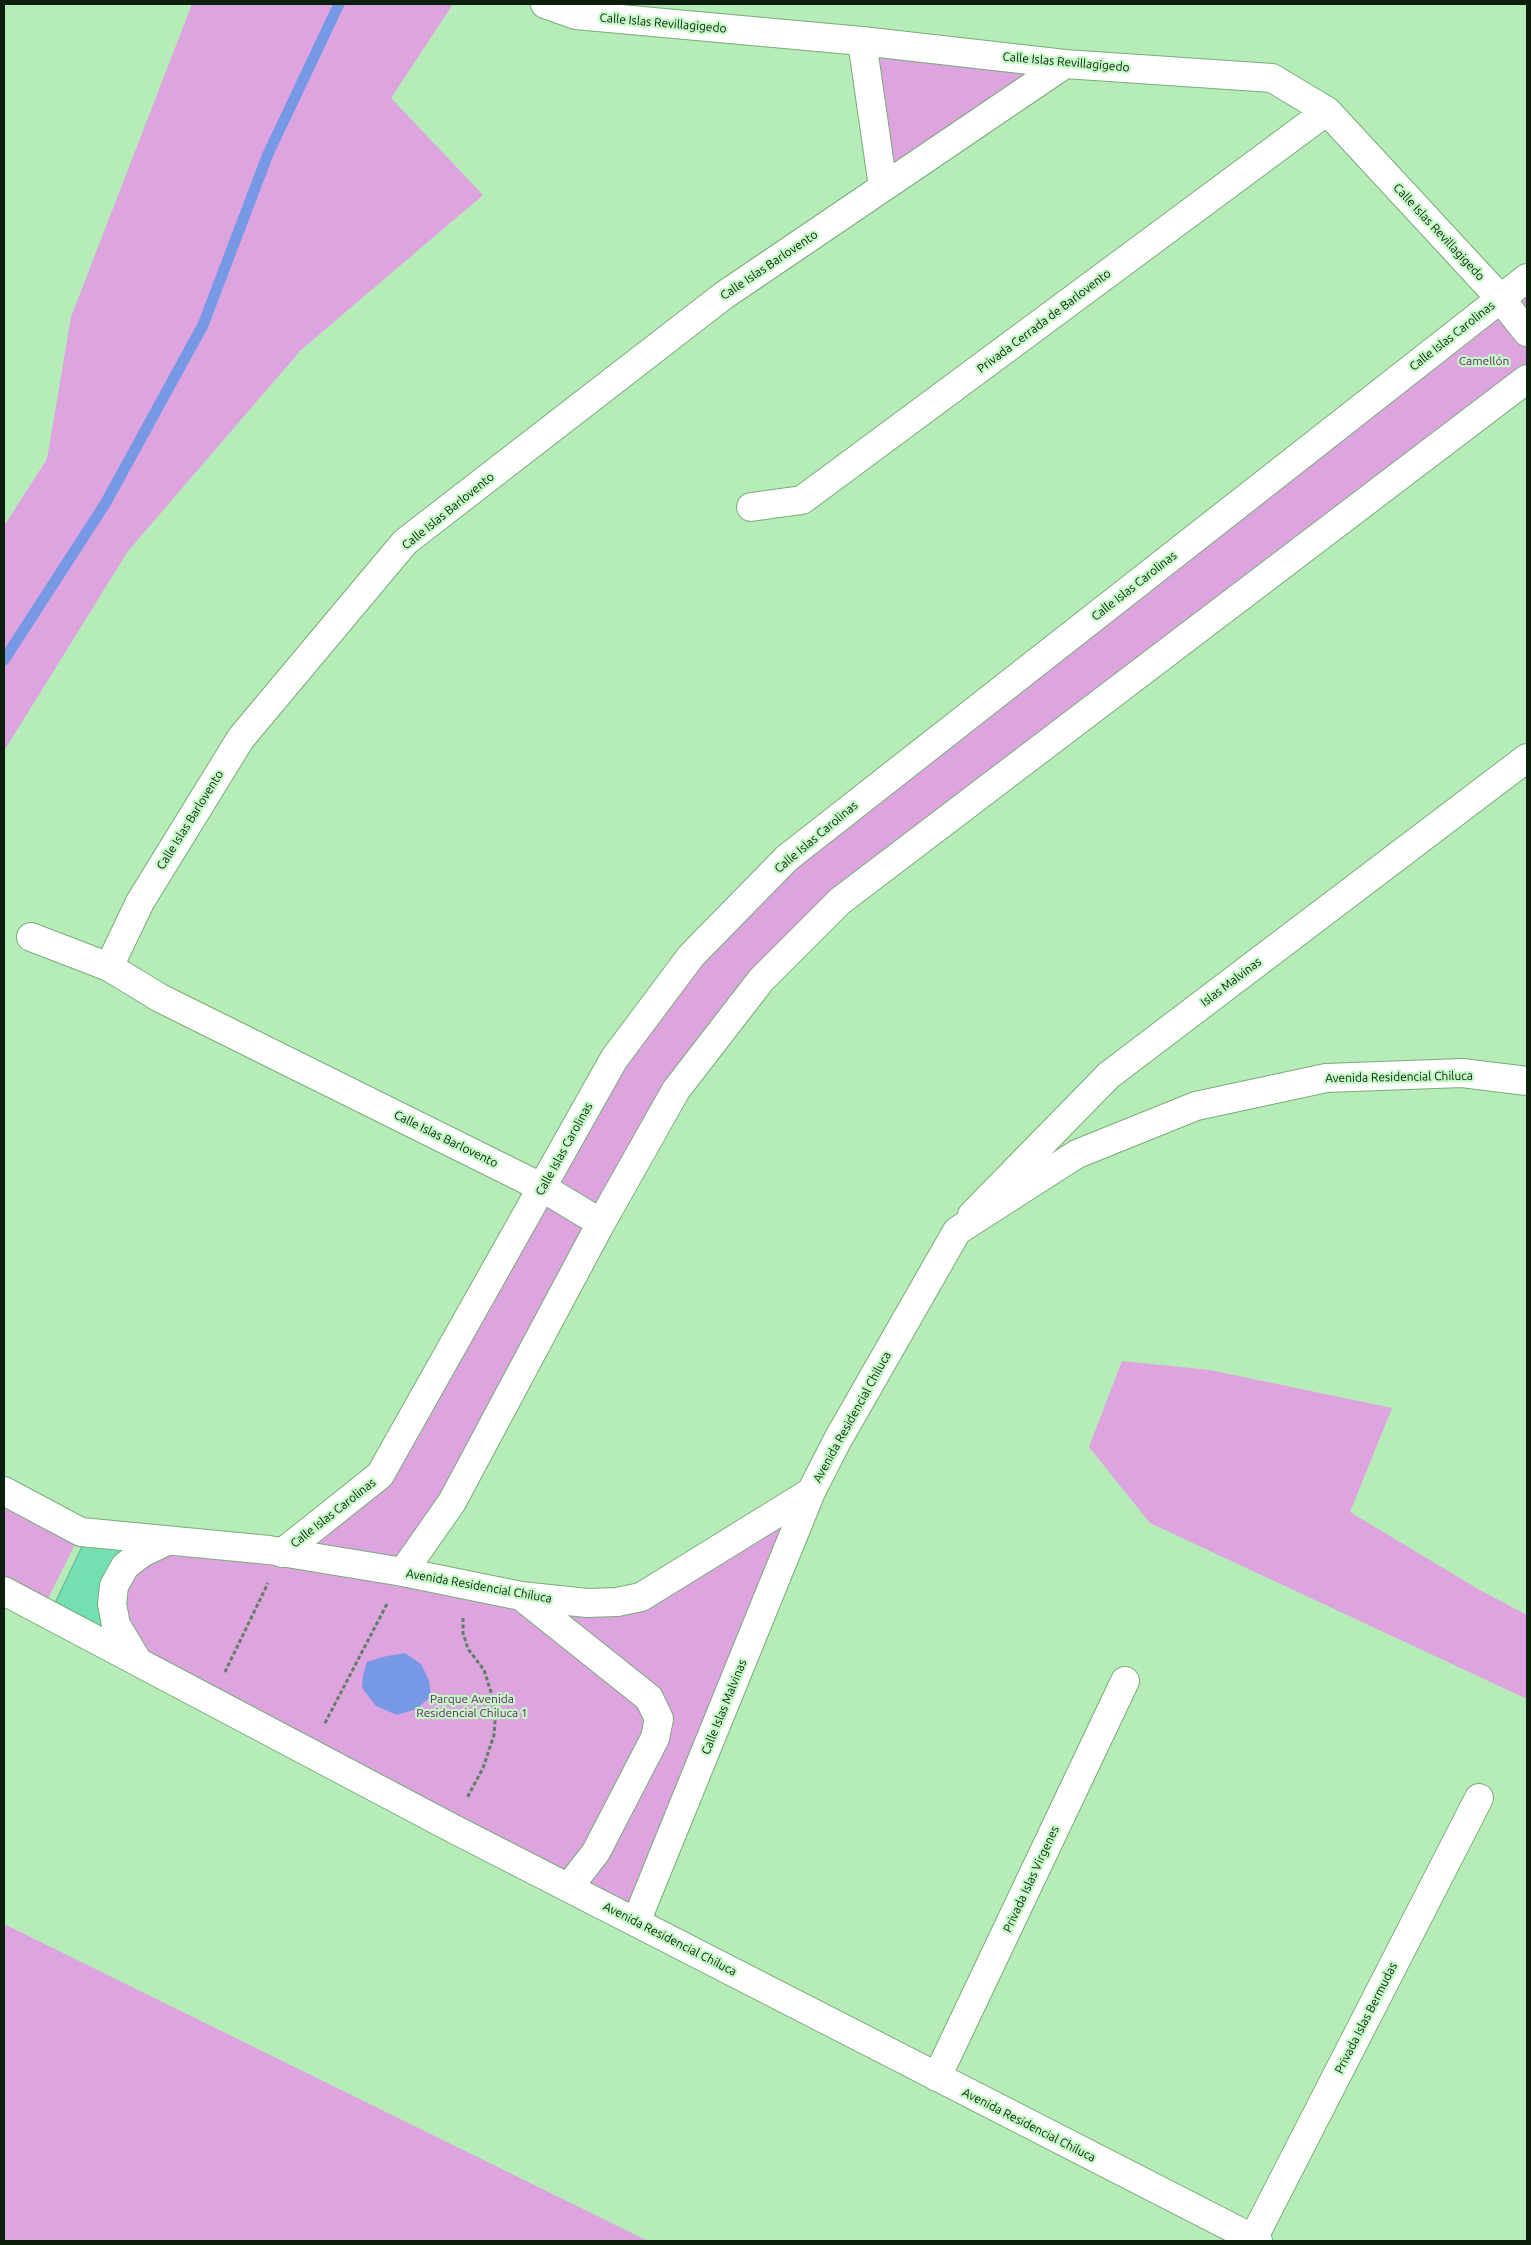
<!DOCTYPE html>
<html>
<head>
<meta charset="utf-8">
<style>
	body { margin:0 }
	#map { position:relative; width:1531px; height:2245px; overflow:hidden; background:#b6ecb7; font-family:Ubuntu,sans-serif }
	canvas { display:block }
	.frame { position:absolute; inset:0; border:5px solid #0b1f0c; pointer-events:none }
</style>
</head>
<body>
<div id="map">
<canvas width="1531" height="2245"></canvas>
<div class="frame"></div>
</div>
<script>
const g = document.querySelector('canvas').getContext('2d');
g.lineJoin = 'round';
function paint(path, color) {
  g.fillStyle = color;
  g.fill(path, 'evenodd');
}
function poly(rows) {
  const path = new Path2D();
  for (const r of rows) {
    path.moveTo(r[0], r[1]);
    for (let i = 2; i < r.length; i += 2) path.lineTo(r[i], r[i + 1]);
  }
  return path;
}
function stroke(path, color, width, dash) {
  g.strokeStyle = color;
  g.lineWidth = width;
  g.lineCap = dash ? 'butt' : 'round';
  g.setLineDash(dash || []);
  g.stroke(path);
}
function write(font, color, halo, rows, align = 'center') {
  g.font = font + ' Ubuntu,sans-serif';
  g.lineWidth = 4.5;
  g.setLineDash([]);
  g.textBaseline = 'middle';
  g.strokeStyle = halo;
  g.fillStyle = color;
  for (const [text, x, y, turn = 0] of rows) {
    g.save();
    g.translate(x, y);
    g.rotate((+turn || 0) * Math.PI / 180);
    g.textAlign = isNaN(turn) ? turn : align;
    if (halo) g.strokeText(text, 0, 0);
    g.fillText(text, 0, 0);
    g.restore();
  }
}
paint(poly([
	[192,4,453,4,391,98,483,195,301,350,128,551,4,751,4,526,47,459,71,317],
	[862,41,1065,64,883,187],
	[1527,279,1527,379,840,901,676,1090,404,1572,617,1602,811,1492,636,1922,138,1662,121,1624,125,1566,167,1541,269,1550,380,1475,614,1059,787,858],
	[1122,1361,1210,1370,1392,1408,1350,1512,1478,1589,1527,1615,1527,1699,1150,1523,1089,1447],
	[4,1491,81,1532,42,1611,4,1591],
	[4,1924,648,2241,4,2241]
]), '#dda4e0');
paint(poly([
	[405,1653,421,1664,429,1680,431,1696,417,1709,397,1715,376,1706,362,1688,363,1675,367,1662,382,1657]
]), '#7799e5');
stroke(poly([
	[4,660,105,504,203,325,268,154,339,4]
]), '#7799e5', 11);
const building = poly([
	[87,1536,150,1545,107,1628,109,1638,53,1607,87,1536]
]);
paint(building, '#73dfb3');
stroke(building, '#5fac8c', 1);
const minor = poly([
	[545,4,576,15,862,41,1065,64,1272,78,1327,111,1500,298,1527,332],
	[862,41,883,187],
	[751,507,802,500,1327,111],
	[31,937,109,967,160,998,543,1188,601,1223],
	[109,967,140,902,241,738,405,542,723,296,1065,64],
	[972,1215,1109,1075,1527,758],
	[282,1553,380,1475,614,1059,691,956,787,858,1527,278],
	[403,1572,452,1502,601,1223,676,1090,761,980,840,901,1527,379],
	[937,2077,1125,1681],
	[1253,2239,1479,1798]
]);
const tertiary = poly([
	[4,1491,81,1532,269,1550,403,1572,521,1596,587,1603,617,1602,641,1597,811,1492],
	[4,1591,452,1828,1258,2241],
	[521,1596,649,1698,659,1719,655,1738,596,1852,569,1887],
	[137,1660,116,1625,112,1604,114,1586,125,1566,142,1553,167,1541],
	[636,1922,811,1492,837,1441,957,1231,1077,1154,1196,1106,1326,1078,1462,1073,1527,1081]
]);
stroke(minor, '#79ac7a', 30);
stroke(tertiary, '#79ac7a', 30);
stroke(poly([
	[463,1618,463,1633,468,1649,484,1670,496,1708,494,1735,483,1768,467,1798],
	[225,1672,268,1583],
	[325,1723,388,1602]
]), '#5d815e', 3, [4, 2.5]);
stroke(minor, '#fff', 28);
stroke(tertiary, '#fff', 28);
write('12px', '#0b1f0c', '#c3f9c4', [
	["Calle Islas Revillagigedo",663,23,5],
	["Calle Islas Revillagigedo",1066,62,5],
	["Calle Islas Revillagigedo",1439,232,47],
	["Calle Islas Barlovento",769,265,-34],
	["Privada Cerrada de Barlovento",1044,321,-37],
	["Calle Islas Carolinas",1452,336,-38],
	["Calle Islas Barlovento",448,511,-39],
	["Calle Islas Carolinas",1134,586,-38],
	["Calle Islas Barlovento",190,820,-58],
	["Calle Islas Carolinas",816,837,-40],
	["Islas Malvinas",1231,982,-37],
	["Avenida Residencial Chiluca",1399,1077,-1],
	["Calle Islas Barlovento",446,1139,26],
	["Calle Islas Carolinas",564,1149,-61],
	["Avenida Residencial Chiluca",852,1417,-61],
	["Calle Islas Carolinas",333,1513,-38],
	["Avenida Residencial Chiluca",479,1586,10],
	["Calle Islas Malvinas",724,1707,-68],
	["Privada Islas Virgenes",1031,1879,-65],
	["Avenida Residencial Chiluca",670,1939,27],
	["Privada Islas Bermudas",1366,2018,-63],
	["Avenida Residencial Chiluca",1029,2125,27]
]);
write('12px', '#691b6e', '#c3f9c4', [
	["Camellón",1484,361],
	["Parque Avenida",472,1699],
	["Residencial Chiluca 1",472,1713]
]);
</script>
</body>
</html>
